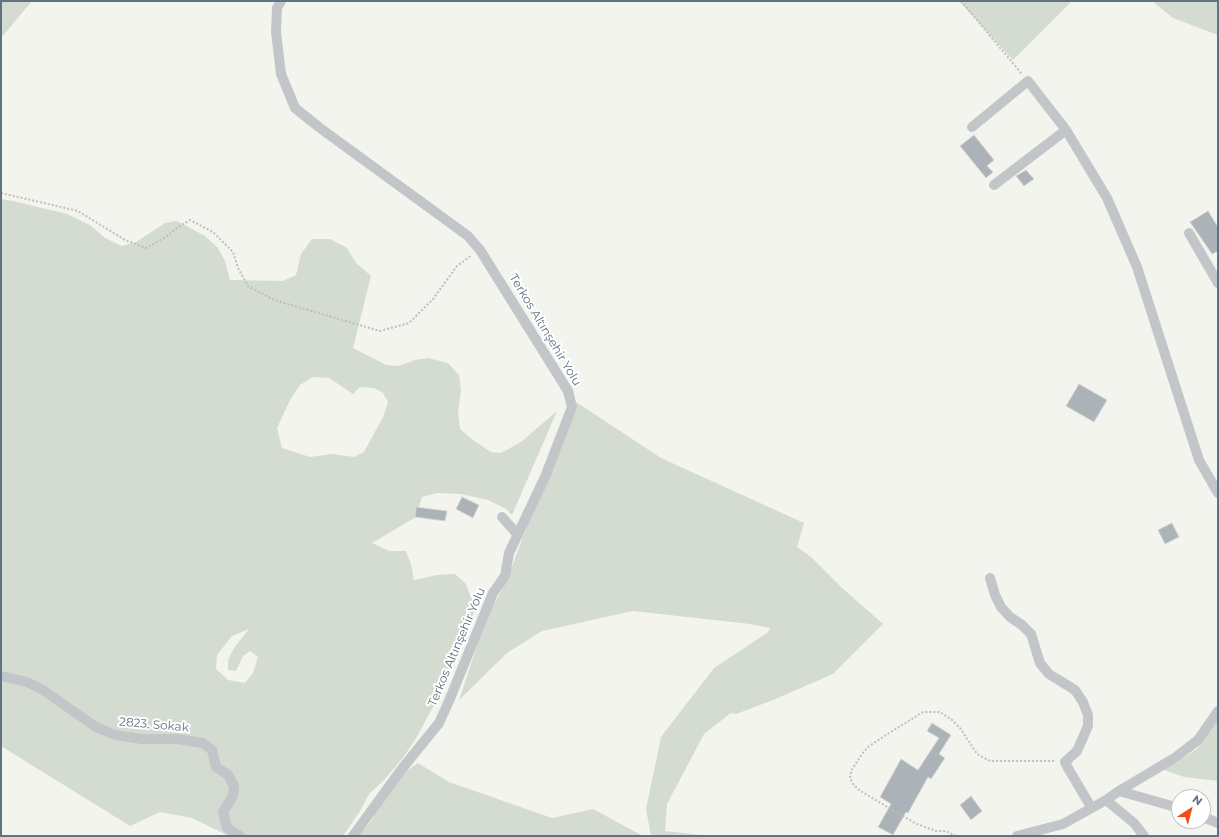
<!DOCTYPE html>
<meta charset="utf-8">
<style>
body{margin:0}
#map{position:relative;width:1219px;height:837px;overflow:hidden;background:#f4f4ef;font-family:Montserrat,sans-serif}
canvas{display:block}
.frame{position:absolute;inset:0;border:2px solid #617282;pointer-events:none}
.north{position:absolute;left:1171px;top:789px;width:40px;height:40px;box-sizing:border-box;background:#fff;border:1px solid #c0c7cd;border-radius:50%;rotate:36deg;font-size:11px;font-weight:700;line-height:16px;text-align:center;color:#617282}
.north::after{content:'';display:block;margin:auto;width:14px;height:18px;background:#ee4e15;clip-path:polygon(50% 0,100% 100%,50% 72%,0 100%)}
</style>
<div id="map">
<canvas width="1219" height="837"></canvas>
<div class="frame"></div>
<div class="north">N</div>
</div>
<script>
const ctx = document.querySelector('canvas').getContext('2d');
ctx.lineJoin = 'round';
function paint(path, color) { ctx.fillStyle = color; ctx.fill(path, 'evenodd'); }
const shape = rows => new Path2D(rows.map(r => 'M' + r).join(''));
function stroke(path, color, width, dash) { ctx.strokeStyle = color; ctx.lineWidth = width; ctx.lineCap = dash ? 'butt' : 'round'; ctx.setLineDash(dash || []); ctx.stroke(path); }
function write(font, color, halo, rows, align = 'center') {
  ctx.font = font + ' Montserrat,sans-serif'; ctx.lineWidth = 4; ctx.setLineDash([]); ctx.textBaseline = 'middle'; ctx.strokeStyle = halo; ctx.fillStyle = color; for (const [text, x, y, turn = 0] of rows) {
    ctx.save(); ctx.translate(x, y); ctx.rotate((+turn || 0) * Math.PI / 180); ctx.textAlign = isNaN(turn) ? turn : align; if (halo) ctx.strokeText(text, 0, 0); ctx.fillText(text, 0, 0); ctx.restore();
  }
}
const green = shape([
 [1,1,32,1,1,38],
 [959,1,1072,1,1013,60],
 [1152,1,1218,1,1218,35,1173,18],
 [1,199,13,201,67,214,90,225,105,238,122,246,136,242,165,223,177,221,205,236,218,248,225,261,230,280,283,281,296,275,301,254,312,239,330,239,347,248,356,263,371,276,353,348,386,365,399,366,415,360,428,358,448,363,459,375,461,391,458,413,460,429,473,440,491,452,501,453,521,442,557,411,512,515,506,509,488,500,461,494,437,493,422,497,416,517,372,543,389,551,406,551,411,564,414,580,437,575,455,574,466,584,472,600,478,602,446,683,415,740,402,759,384,780,369,794,360,811,343,836,229,836,192,818,160,812,130,826,1,746],
 [313,377,329,378,353,394,360,387,374,388,383,393,388,402,383,417,364,452,354,457,333,454,310,457,282,448,277,428,290,400,300,385],
 [249,629,234,648,228,660,228,670,236,671,243,656,250,651,258,657,253,673,245,683,228,680,216,669,217,655,232,636],
 [567,396,661,458,804,523,797,547,811,557,841,587,883,624,833,674,773,700,736,714,731,713,704,734,667,804,665,831,710,836,651,836,646,809,661,737,714,668,767,633,770,628,750,624,633,611,542,631,507,653,459,700,486,619,507,580,558,443,567,411],
 [1218,718,1218,781,1184,777,1161,769,1178,762,1198,748],
 [418,763,449,782,552,818,593,809,643,836,358,836,372,820,386,791,401,775]
]);
const building = shape([
 [974,135,994,160,987,166,993,172,986,178,960,146,974,135],
 [1026,170,1034,179,1024,186,1016,176,1026,170],
 [1208,211,1218,227,1218,251,1212,254,1190,222,1208,211],
 [1079,384,1107,400,1094,422,1066,406,1079,384],
 [462,497,479,505,473,518,456,509,462,497],
 [416,507,447,511,445,521,415,517,416,507],
 [1172,523,1179,537,1165,544,1158,530,1172,523],
 [932,723,951,735,939,754,945,758,931,779,928,777,908,813,906,812,893,835,878,827,891,804,880,797,901,759,918,770,939,738,927,731,932,723],
 [971,796,982,811,971,820,960,805,971,796]
]);
const path = shape([
 [961,1,1022,74],
 [1,193,78,211,125,240,146,248,166,237,177,228,190,220,213,232,233,252,238,268,248,286,274,300,380,331,409,323,433,299,457,266,472,255],
 [956,836,946,831,936,831,917,824,899,814,859,790,853,784,850,778,851,771,862,754,868,747,889,733,923,712,940,712,952,720,960,728,977,754,990,761,1056,761]
]);
const minor = shape([
 [281,1,277,8,276,32,281,74,295,108,320,128,468,236,480,250,568,391,572,407,545,477,509,553,505,576,493,593,449,701,439,723,401,770,353,836],
 [972,127,1028,81,1066,130],
 [994,185,1066,130,1107,198,1137,267,1199,460,1218,493],
 [1189,233,1218,283],
 [502,517,518,535],
 [990,578,995,595,1001,607,1010,617,1022,625,1031,634,1040,663,1049,674,1075,690,1083,702,1088,715,1088,726,1077,751,1065,762,1068,768,1091,807],
 [1,676,27,682,43,690,96,727,115,735,142,739,177,739,203,743,212,750,216,767,228,775,234,786,233,796,223,812,227,828,240,836],
 [1119,791,1179,808],
 [1106,800,1134,823,1144,836],
 [1203,817,1218,823],
 [1017,836,1063,824,1106,800,1119,791,1176,757,1198,740,1218,711]
]);
const streetNames = [
 ["Terkos Altınşehir Yolu",545,330,59],
 ["Terkos Altınşehir Yolu",457,647,-67],
 ["2823. Sokak",154,725,5]
];
paint(green, '#d4dbd0');
paint(building, '#abb2b8');
stroke(building, '#d5d5d2', 1);
stroke(path, '#bcbec0', 2, [2, 2]);
stroke(minor, '#c3c6c9', 10);
write('12px', '#617282', '#fff', streetNames);
</script>
